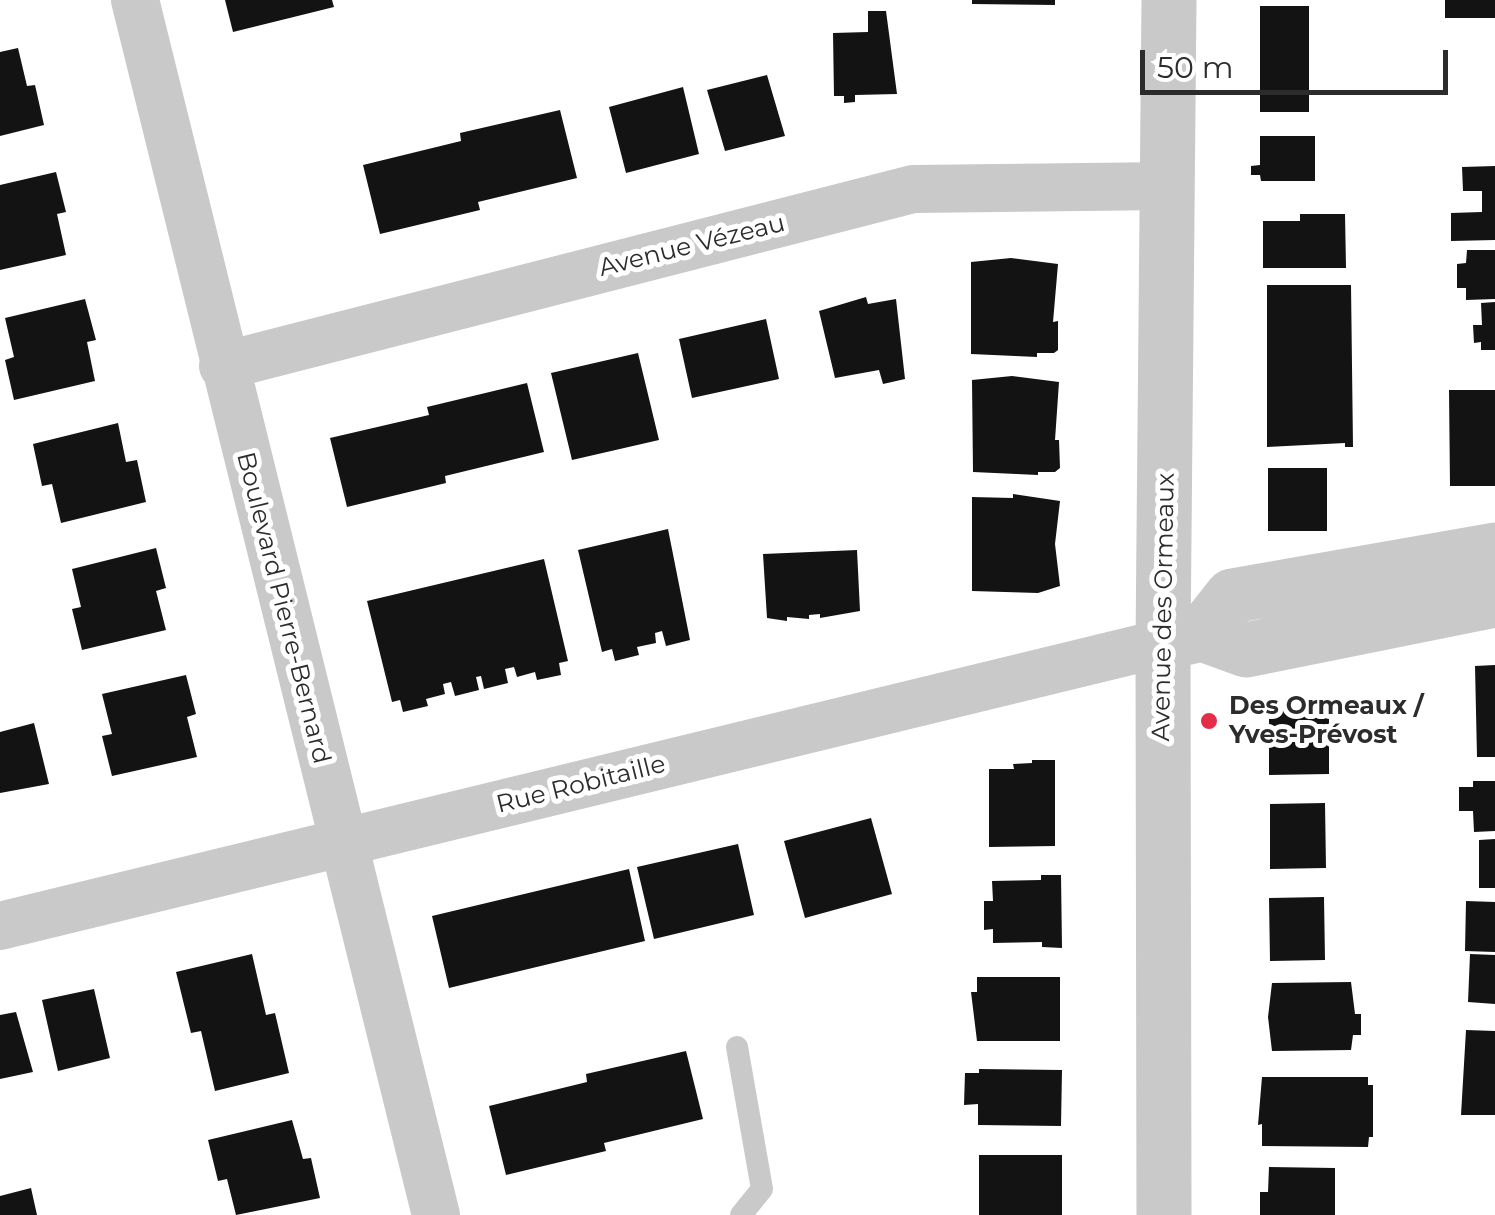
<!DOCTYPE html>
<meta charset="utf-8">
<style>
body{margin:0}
#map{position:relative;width:1495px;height:1215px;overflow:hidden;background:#fff;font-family:Montserrat,sans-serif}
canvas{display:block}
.scale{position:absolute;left:1140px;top:50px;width:308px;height:45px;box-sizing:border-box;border:5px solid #2c2c2c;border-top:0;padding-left:12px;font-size:30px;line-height:35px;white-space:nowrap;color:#2c2c2c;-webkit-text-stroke:8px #fff;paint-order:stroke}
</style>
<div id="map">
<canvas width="1495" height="1215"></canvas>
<div class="scale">50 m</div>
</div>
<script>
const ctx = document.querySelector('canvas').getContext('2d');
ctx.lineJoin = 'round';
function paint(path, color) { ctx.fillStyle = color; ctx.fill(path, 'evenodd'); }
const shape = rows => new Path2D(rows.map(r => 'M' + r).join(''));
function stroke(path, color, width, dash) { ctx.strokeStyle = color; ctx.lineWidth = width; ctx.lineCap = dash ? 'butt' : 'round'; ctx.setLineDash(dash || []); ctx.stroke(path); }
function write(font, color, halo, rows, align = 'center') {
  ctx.font = font + ' Montserrat,sans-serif'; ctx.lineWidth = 10; ctx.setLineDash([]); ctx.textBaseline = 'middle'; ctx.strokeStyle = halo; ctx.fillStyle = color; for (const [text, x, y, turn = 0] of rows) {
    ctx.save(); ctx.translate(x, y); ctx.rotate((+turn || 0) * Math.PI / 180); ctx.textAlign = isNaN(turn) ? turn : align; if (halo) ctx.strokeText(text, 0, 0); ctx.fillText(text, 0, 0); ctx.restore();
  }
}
const building = shape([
 [225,0,332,0,334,7,233,32],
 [972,0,1055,0,1055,5,972,4],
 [1445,0,1495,0,1495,18,1445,18],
 [1260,6,1309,6,1309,112,1260,112],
 [868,11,886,11,897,94,855,95,855,102,844,103,844,96,834,96,833,33,868,32],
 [18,48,27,86,35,85,44,125,0,136,0,52],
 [767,75,785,136,725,151,707,90],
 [683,87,699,154,626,173,609,107],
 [560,110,577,178,478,202,480,210,380,234,363,165,461,141,460,133],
 [1260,136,1315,136,1315,181,1261,181,1260,175,1251,175,1251,166,1260,165],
 [1495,166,1495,240,1451,241,1451,213,1482,212,1482,191,1463,191,1462,167],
 [56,172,66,212,57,214,66,255,0,270,0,185],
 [1300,214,1345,214,1346,268,1263,268,1263,221,1300,221],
 [1467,250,1495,250,1495,299,1466,300,1466,288,1457,288,1457,264,1466,263],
 [1011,258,1058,264,1053,322,1058,321,1058,350,1054,353,1037,353,1037,357,971,354,971,262],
 [1267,285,1351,285,1353,447,1345,447,1345,443,1267,447],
 [866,297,868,304,896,299,905,379,883,384,879,370,835,378,819,311],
 [85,299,96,340,87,342,95,381,14,400,5,360,14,357,5,318],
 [1495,302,1495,350,1481,350,1481,342,1474,343,1473,325,1482,325,1481,303],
 [766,319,779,379,692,398,679,339],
 [638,353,659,440,572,460,551,373],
 [1012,376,1059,382,1055,440,1059,440,1060,468,1055,472,1038,472,1038,475,973,472,972,380],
 [527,383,544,452,445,476,446,483,347,507,330,438,429,415,427,407],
 [1449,390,1495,390,1495,486,1450,486],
 [118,423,126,462,137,460,146,502,61,523,52,484,42,486,33,444],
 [1268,468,1327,468,1327,531,1268,531],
 [1013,494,1060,501,1055,544,1060,586,1038,593,972,591,972,497,1013,498],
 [668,529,690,640,666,646,662,631,655,633,656,643,637,647,639,655,615,661,612,649,602,652,578,550],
 [156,548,166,588,156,591,166,630,82,650,72,609,81,607,72,569],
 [857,550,860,611,820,618,820,614,809,615,809,619,787,617,787,621,767,618,763,554],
 [544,559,568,661,559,663,561,675,537,680,535,672,517,677,514,667,505,669,508,683,484,689,481,676,476,677,479,690,455,696,451,682,443,684,445,694,426,699,428,706,403,712,400,700,392,702,367,601],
 [1495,665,1495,757,1477,757,1475,666],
 [186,675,196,714,187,717,197,757,112,776,102,736,112,734,102,694],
 [1305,708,1329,709,1329,774,1269,775,1269,710],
 [34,723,49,784,0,793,0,732],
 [1032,760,1055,760,1055,846,989,847,989,769,1014,769,1013,764,1032,763],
 [1473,781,1495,781,1495,831,1474,832,1473,811,1459,811,1459,787,1473,787],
 [1325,803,1326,868,1270,869,1270,804],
 [871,818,892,894,805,918,784,841],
 [1495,839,1495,888,1479,888,1479,840],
 [738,844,754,915,654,939,637,867],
 [629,869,645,941,449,988,432,916],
 [1041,875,1061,875,1062,948,1042,947,1042,942,993,943,993,929,984,930,984,901,993,901,992,881,1041,880],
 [1324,897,1325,960,1270,961,1269,898],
 [1466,901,1495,902,1495,952,1465,951],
 [252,954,266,1015,275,1013,289,1073,215,1091,201,1031,191,1033,176,972],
 [1470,954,1495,955,1495,1004,1468,1002],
 [977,977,1060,977,1060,1041,977,1041,971,992,977,992],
 [1351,982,1355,1014,1361,1014,1361,1035,1353,1035,1351,1050,1272,1051,1268,1017,1272,983],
 [94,989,110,1058,58,1071,42,1000],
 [16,1012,33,1072,0,1079,0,1015],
 [1466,1030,1495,1031,1495,1115,1461,1115],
 [686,1051,703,1119,604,1143,606,1151,506,1175,489,1106,587,1082,586,1074],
 [979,1069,1062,1070,1061,1126,978,1125,978,1104,964,1105,965,1073,979,1073],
 [1262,1077,1368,1077,1368,1085,1373,1085,1373,1137,1369,1137,1368,1147,1262,1146,1262,1124,1258,1125],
 [292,1120,303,1159,311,1158,320,1198,236,1215,227,1179,218,1181,208,1140],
 [979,1155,1062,1155,1062,1215,979,1215],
 [1269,1167,1335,1168,1335,1215,1260,1215,1260,1192,1268,1192],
 [31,1188,37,1215,0,1215,0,1196]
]);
const service = shape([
 [737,1047,762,1189,741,1215]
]);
const minor = shape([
 [135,0,436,1215],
 [223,366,913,189,1170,186],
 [0,926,1163,643]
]);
const tertiary = shape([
 [1202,634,1232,596,1495,550],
 [1163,643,1202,634,1246,650,1495,600],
 [1164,1215,1163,643,1169,0]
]);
const markers = [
 [1209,721,10,"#e42e49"]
];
const streetNames = [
 ["Avenue Vézeau",692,246,-14],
 ["Avenue des Ormeaux",1164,607,-89],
 ["Boulevard Pierre-Bernard",283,608,76],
 ["Rue Robitaille",581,785,-14]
];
const poiNames = [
 ["Des Ormeaux /",1229,707],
 ["Yves-Prévost",1229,736]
];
paint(building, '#131313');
stroke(service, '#c9c9c9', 22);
stroke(minor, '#c9c9c9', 48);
stroke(tertiary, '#c9c9c9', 55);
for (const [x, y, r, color] of markers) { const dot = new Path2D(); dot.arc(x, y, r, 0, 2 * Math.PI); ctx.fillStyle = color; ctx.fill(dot); stroke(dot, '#fff', 4); }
write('25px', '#2c2c2c', '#fff', streetNames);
write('bold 25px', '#2c2c2c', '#fff', poiNames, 'left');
</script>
